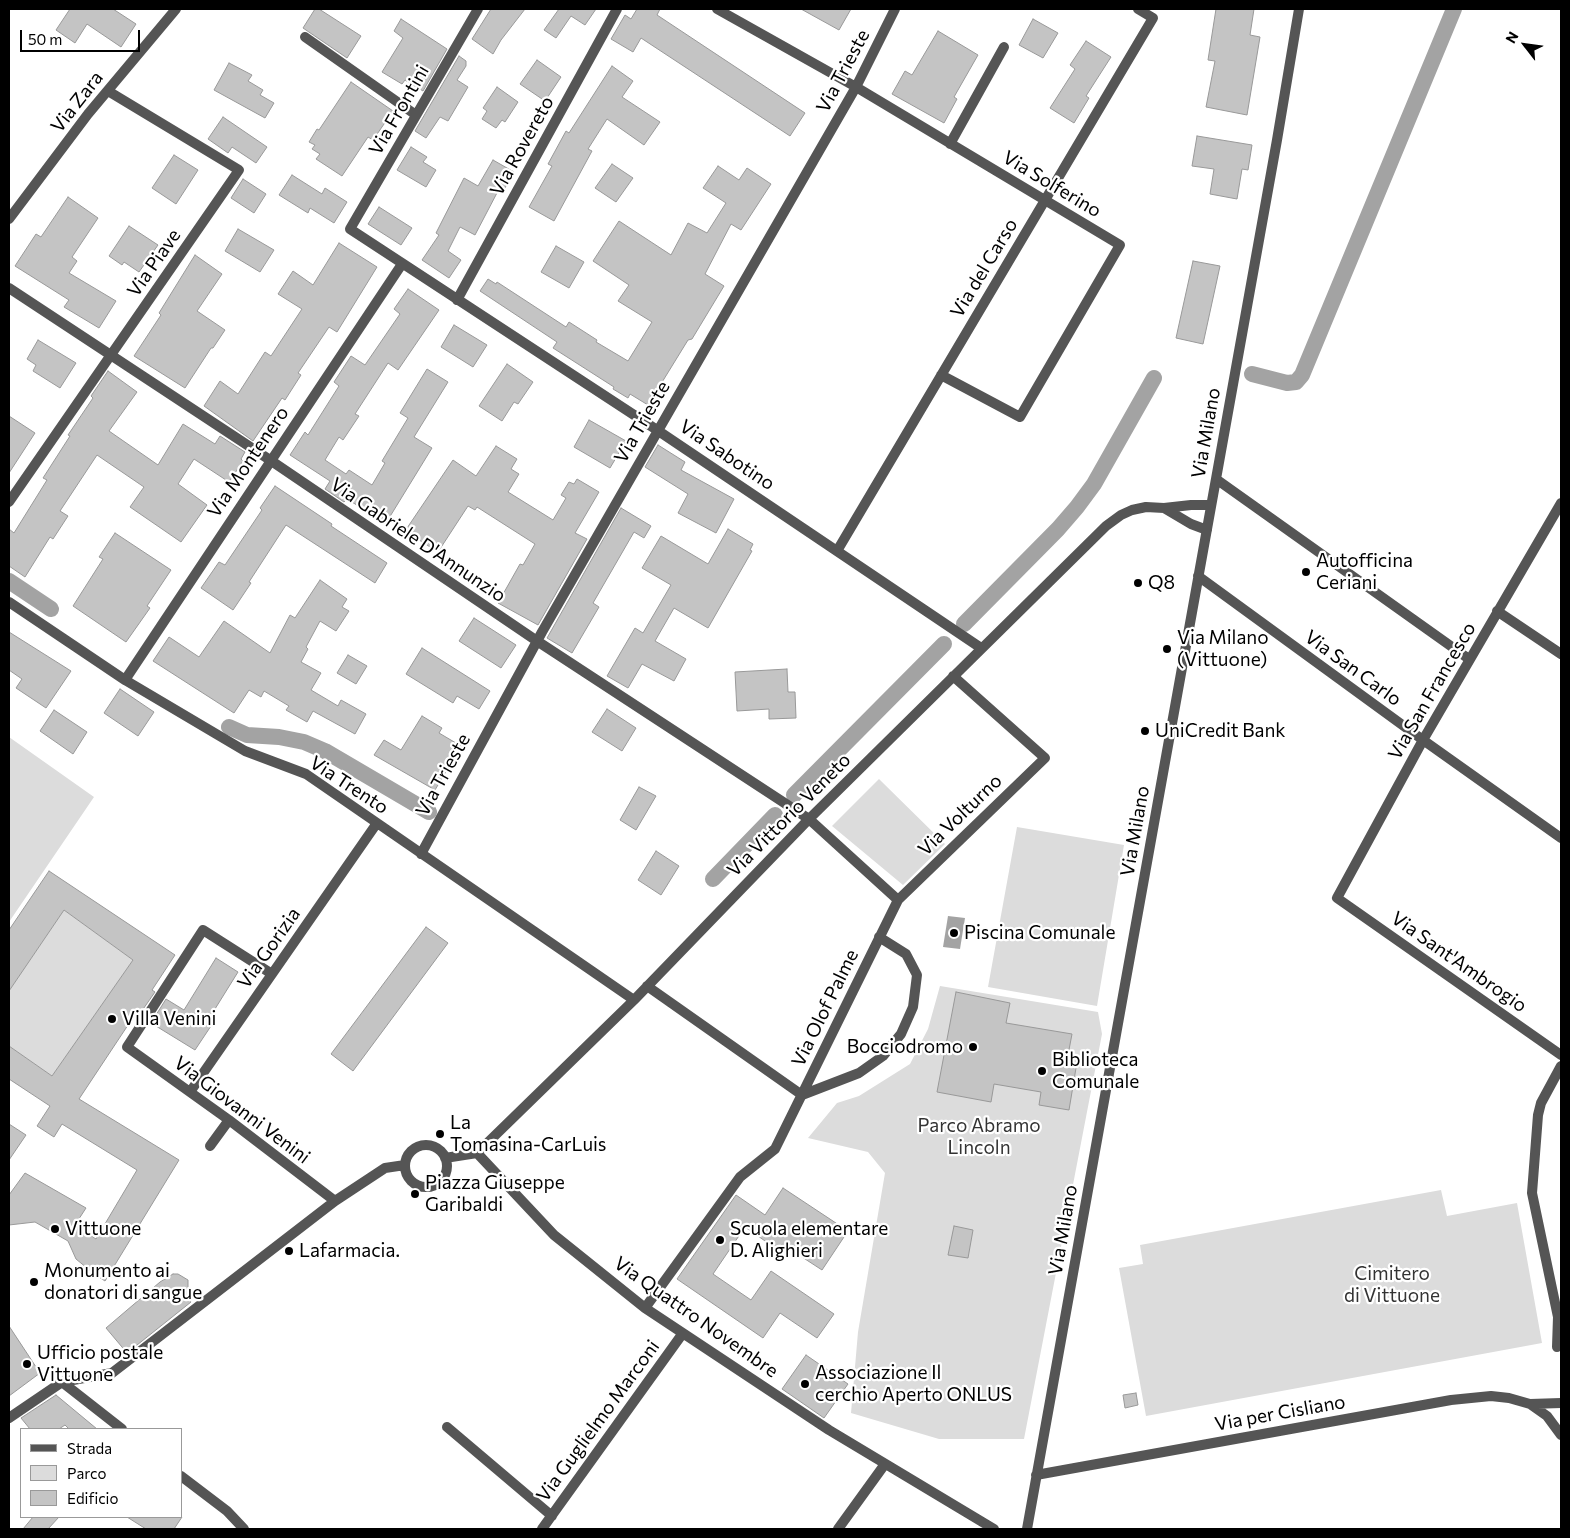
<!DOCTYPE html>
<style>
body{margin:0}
#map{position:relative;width:1570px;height:1538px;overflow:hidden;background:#fff;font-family:Commissioner,sans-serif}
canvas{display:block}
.frame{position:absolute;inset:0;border:10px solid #000;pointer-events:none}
.legend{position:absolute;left:20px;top:1428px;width:162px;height:90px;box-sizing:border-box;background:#fff;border:1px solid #999;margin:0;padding:6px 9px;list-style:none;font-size:15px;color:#000}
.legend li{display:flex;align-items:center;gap:10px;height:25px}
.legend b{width:25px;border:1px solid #999}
.north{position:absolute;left:1500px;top:20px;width:50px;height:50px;-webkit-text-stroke:4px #fff;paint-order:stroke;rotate:300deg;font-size:14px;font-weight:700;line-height:20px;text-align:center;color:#000}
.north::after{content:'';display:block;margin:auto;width:18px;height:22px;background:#000;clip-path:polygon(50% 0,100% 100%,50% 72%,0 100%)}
.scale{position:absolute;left:20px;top:30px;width:120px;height:22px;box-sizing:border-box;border:2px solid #000;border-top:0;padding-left:6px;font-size:15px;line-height:18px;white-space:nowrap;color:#000;-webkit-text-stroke:4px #fff;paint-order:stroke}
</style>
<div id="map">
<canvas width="1570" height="1538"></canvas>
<div class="frame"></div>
<ul class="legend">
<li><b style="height:6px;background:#555"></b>Strada</li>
<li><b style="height:14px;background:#dcdcdc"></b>Parco</li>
<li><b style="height:14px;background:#c4c4c4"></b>Edificio</li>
</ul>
<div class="north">N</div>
<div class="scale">50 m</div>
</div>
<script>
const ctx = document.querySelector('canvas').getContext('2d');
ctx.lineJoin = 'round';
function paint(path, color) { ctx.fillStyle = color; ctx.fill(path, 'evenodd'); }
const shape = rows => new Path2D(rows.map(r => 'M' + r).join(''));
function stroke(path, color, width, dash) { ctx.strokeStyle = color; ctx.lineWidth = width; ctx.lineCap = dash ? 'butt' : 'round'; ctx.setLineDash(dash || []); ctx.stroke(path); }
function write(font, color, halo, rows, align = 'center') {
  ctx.font = font + ' Commissioner,sans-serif'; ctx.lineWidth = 4.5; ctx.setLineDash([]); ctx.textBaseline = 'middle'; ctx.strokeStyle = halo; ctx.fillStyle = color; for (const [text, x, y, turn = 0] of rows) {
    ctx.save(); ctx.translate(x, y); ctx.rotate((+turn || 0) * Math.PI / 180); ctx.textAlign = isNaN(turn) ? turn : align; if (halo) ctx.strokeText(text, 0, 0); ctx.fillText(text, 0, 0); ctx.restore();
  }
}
const green = shape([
 [9,737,94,797,9,922],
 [879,779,945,844,903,885,832,826],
 [1017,827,1124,845,1097,1006,988,987],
 [64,910,133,960,52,1076,9,1046,9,991],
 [940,986,1098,1012,1102,1034,1024,1439,939,1439,851,1413,858,1332,885,1173,868,1152,808,1138,837,1103,859,1096,910,1064,928,1029],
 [1441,1190,1447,1216,1517,1203,1542,1343,1146,1416,1119,1268,1143,1264,1140,1245]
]);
const water = shape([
 [948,916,965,918,960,949,943,947]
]);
const canal = shape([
 [1252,374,1287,383,1296,382,1302,375,1454,9],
 [9,581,51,609],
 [964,624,1058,529,1077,507,1094,484,1154,378],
 [229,727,247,735,279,737,304,742,325,751,429,812],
 [794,795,944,644],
 [713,879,775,815]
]);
const building = shape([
 [70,9,113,9,136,24,121,47,87,24,75,43,56,30,70,9],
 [315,9,319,9,361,36,347,58,303,28,315,9],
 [491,9,525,9,501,40,493,54,472,39,491,9],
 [559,9,596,9,585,25,571,16,556,38,544,30,559,9],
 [637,9,660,9,657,15,805,113,790,136,641,38,633,52,611,39,625,15,631,19,637,9],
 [801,9,851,9,839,30,801,9],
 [1216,9,1254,9,1250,35,1260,37,1247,115,1206,107,1215,61,1208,60,1216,9],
 [401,19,447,49,423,91,405,80,402,84,382,72,403,38,394,31,401,19],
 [1033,19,1058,33,1043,58,1019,45,1033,19],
 [938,31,978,55,954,97,957,99,944,123,892,94,905,71,912,75,938,31],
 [1086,41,1111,57,1086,96,1089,98,1074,123,1050,108,1075,69,1070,65,1086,41],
 [459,56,466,61,466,66,457,80,468,87,448,121,440,117,426,138,415,131,459,56],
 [537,60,561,77,545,101,520,84,537,60],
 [229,63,252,75,248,81,263,90,260,95,274,103,265,118,214,90,229,63],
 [612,66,633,81,622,97,660,122,644,145,607,119,588,149,592,151,554,221,529,207,552,166,548,164,566,131,569,133,612,66],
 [351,82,393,111,373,140,368,137,342,176,316,159,320,154,312,149,315,145,309,142,317,129,319,130,351,82],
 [497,87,518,102,505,122,502,120,496,128,482,119,487,111,483,108,497,87],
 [223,117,267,147,256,163,232,147,228,153,208,139,223,117],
 [1197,136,1252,145,1248,170,1242,169,1237,199,1210,194,1214,169,1192,166,1197,136],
 [411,147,427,157,423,162,436,170,426,187,397,170,411,147],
 [174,155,198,170,176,204,152,188,174,155],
 [493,160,514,172,502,193,498,191,475,235,460,227,448,251,461,260,449,278,422,260,439,235,436,233,464,178,478,186,493,160],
 [612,164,633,178,616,202,595,188,612,164],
 [718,166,739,180,747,168,771,184,741,230,731,224,705,274,724,286,692,339,688,340,648,405,630,394,628,398,613,389,614,387,553,348,557,342,480,291,488,279,496,284,497,282,566,327,569,322,597,340,596,342,628,361,652,322,618,301,629,285,593,261,619,221,671,255,688,223,707,233,726,203,703,188,718,166],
 [292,175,322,194,325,188,347,202,334,223,310,208,308,213,279,195,292,175],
 [243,179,266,194,254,213,231,198,243,179],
 [68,197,98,218,72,257,77,261,69,273,116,301,99,328,64,307,69,300,15,266,36,234,41,237,68,197],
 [379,207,412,228,401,245,368,224,379,207],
 [129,226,158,245,139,272,124,262,122,265,109,256,129,226],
 [238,229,274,250,260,272,225,251,238,229],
 [339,243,377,267,337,332,329,327,298,373,301,375,285,400,282,398,253,441,204,406,220,381,238,394,265,352,271,356,302,309,278,294,293,271,313,285,339,243],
 [556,246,584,262,569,288,541,272,556,246],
 [195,255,222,274,197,311,225,330,213,348,211,348,185,388,134,356,161,315,159,313,195,255],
 [1193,261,1220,266,1203,344,1176,338,1193,261],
 [408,289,439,310,398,370,388,363,355,414,359,416,343,440,339,437,325,460,346,474,349,470,372,485,385,463,382,461,408,418,400,413,427,369,448,382,414,437,432,448,386,523,347,499,344,502,325,489,330,481,290,455,305,432,308,435,339,386,334,382,351,356,365,365,400,314,394,309,408,289],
 [454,325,487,345,473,367,441,347,454,325],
 [38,340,76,363,60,388,33,371,36,365,27,359,38,340],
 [507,364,533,382,518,404,514,402,502,421,479,406,507,364],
 [108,371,137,392,109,431,158,465,183,424,215,444,220,436,245,452,241,459,243,461,229,482,194,459,178,484,207,505,181,542,130,507,144,487,97,455,60,511,68,516,53,539,50,537,25,577,9,566,9,529,14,533,47,480,43,478,70,436,68,435,93,398,91,396,108,371],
 [9,416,35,433,9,473,9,416],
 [589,420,626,441,610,468,574,447,589,420],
 [658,445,685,462,681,470,734,499,716,533,678,513,688,494,645,467,658,445],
 [496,446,517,459,511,469,519,474,508,492,553,520,566,498,561,495,569,482,574,484,577,479,599,492,575,533,587,539,538,625,498,603,520,564,523,565,535,544,477,507,475,510,468,506,438,552,405,531,453,460,476,476,496,446],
 [275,486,332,524,331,526,387,563,375,583,286,525,249,582,251,583,233,610,201,588,219,562,225,565,262,510,260,508,275,486],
 [621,508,651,526,644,538,634,532,593,603,599,607,572,653,547,638,621,508],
 [728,529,753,544,750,550,752,551,708,628,674,608,655,641,686,659,674,681,642,664,628,688,607,676,635,628,643,633,671,585,642,568,661,536,708,564,728,529],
 [115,533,171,570,147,606,150,608,126,642,73,606,103,559,99,557,115,533],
 [320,580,347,599,342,607,349,611,336,631,320,621,306,647,308,649,301,662,321,673,311,690,338,706,341,700,366,714,355,734,313,711,307,722,286,710,289,706,264,691,261,697,249,690,234,713,153,661,169,637,199,657,224,621,270,653,290,615,295,618,320,580],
 [474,618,516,645,501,668,459,641,474,618],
 [9,632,71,671,46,708,16,688,22,679,9,670,9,632],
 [422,648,490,691,479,709,457,696,453,703,406,674,422,648],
 [348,655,367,666,356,684,337,673,348,655],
 [787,669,788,692,795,692,796,718,769,719,769,709,737,711,735,672,787,669],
 [120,689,154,712,138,736,104,713,120,689],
 [607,709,636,728,622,751,592,732,607,709],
 [54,710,87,732,73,754,40,731,54,710],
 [422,716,442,728,439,733,461,746,435,790,374,755,384,740,401,750,422,716],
 [639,787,656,796,636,830,620,820,639,787],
 [656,851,679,866,661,895,638,880,656,851],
 [49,871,175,955,152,990,155,992,139,1015,136,1013,79,1099,179,1160,105,1281,93,1273,76,1259,68,1241,35,1222,9,1225,9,1195,25,1173,86,1208,75,1225,96,1239,137,1170,62,1124,54,1137,37,1126,50,1106,9,1079,9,1046,52,1076,133,960,64,910,9,991,9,930,49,871],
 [426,927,448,943,353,1071,331,1054,426,927],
 [216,958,238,972,210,1017,215,1020,195,1050,151,1023,166,999,184,1010,216,958],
 [956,992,1010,1003,1006,1023,1072,1034,1068,1055,1078,1056,1069,1110,1039,1105,1041,1092,994,1084,991,1102,937,1092,956,992],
 [9,1124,26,1135,9,1160,9,1124],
 [783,1188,848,1231,822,1270,782,1244,778,1250,745,1227,713,1274,751,1300,771,1271,834,1314,817,1338,780,1313,763,1338,677,1279,736,1195,765,1215,783,1188],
 [954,1226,973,1230,968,1258,948,1255,954,1226],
 [173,1274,178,1274,188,1280,188,1287,186,1296,191,1302,127,1353,106,1328,160,1282,173,1274],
 [9,1326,40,1373,9,1396,9,1326],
 [806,1355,848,1384,824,1418,782,1389,806,1355],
 [1136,1393,1138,1405,1125,1408,1123,1395,1136,1393],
 [56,1395,97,1429,69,1429,65,1425,59,1429,30,1429,21,1418,56,1395],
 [33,1517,59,1517,48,1529,23,1529,33,1517],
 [127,1517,182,1517,174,1529,146,1529,127,1517]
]);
const street = shape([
 [478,9,350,229,657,430,981,648],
 [717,9,856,87,1120,245,1020,417,941,375],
 [305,37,416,115],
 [950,144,1004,47],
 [9,219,88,114,176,9],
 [9,288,270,460,537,641,809,819,898,900],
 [457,300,617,9],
 [1216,479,1469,659],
 [9,502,239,170,108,91],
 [1561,503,1423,740,1337,898,1561,1055],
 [1207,530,1191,524,1164,508,1191,505,1211,505],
 [837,551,1153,18,1138,9],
 [1198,576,1423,740,1561,838],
 [9,602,125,680,245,751,306,774,634,1000],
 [1497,611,1561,654],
 [125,680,402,264],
 [421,854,542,632,856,87,895,9],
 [272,974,203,930,127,1047,229,1120,335,1201],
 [647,986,802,1095],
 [190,1092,377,823],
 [802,1095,859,1073,883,1056,901,1034,913,1007,917,975,906,954,879,937],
 '405 1166a21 21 0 1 1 42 0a21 21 0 1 1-42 0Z',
 [210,1146,229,1120],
 [477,1153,554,1235,645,1308,829,1430,994,1529],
 [445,1158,477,1153,634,1000,809,819,1106,526,1121,515,1132,510,1146,507,1164,508],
 [645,1308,740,1177,775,1149,898,900,1045,758,953,676],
 [1557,1347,1558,1317,1532,1193,1538,1115,1541,1103,1561,1066],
 [62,1382,122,1429],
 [1530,1404,1547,1416,1561,1435],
 [9,1418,62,1382,112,1373,335,1201,385,1168,405,1165],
 [447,1427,552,1516],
 [1036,1475,1451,1400,1491,1396,1509,1398,1530,1404,1561,1403],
 [181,1476,227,1511,244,1529],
 [542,1529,683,1333],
 [838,1529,885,1464],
 [1027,1529,1277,140,1299,9]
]);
const markers = [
 [1306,572,5,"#000"],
 [1138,583,5,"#000"],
 [1167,649,5,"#000"],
 [1145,731,5,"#000"],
 [954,933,5,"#000"],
 [112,1019,5,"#000"],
 [973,1047,5,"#000"],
 [1042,1071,5,"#000"],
 [440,1134,5,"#000"],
 [415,1194,5,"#000"],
 [55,1229,5,"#000"],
 [720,1240,5,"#000"],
 [289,1251,5,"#000"],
 [34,1282,5,"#000"],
 [27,1364,5,"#000"],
 [805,1384,5,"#000"]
];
const streetNames = [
 ["Via Trieste",843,71,-62],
 ["Via Zara",77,102,-52],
 ["Via Frontini",399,110,-60],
 ["Via Rovereto",522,146,-61],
 ["Via Solferino",1052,184,31],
 ["Via Piave",154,263,-55],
 ["Via del Carso",984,268,-59],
 ["Via Trieste",642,422,-60],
 ["Via Milano",1206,433,-80],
 ["Via Sabotino",727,455,34],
 ["Via Montenero",248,462,-56],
 ["Via Gabriele D'Annunzio",418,540,34],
 ["Via San Carlo",1353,668,36],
 ["Via San Francesco",1432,691,-60],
 ["Via Trieste",443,775,-61],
 ["Via Trento",349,785,33],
 ["Via Vittorio Veneto",789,815,-45],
 ["Via Volturno",960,815,-44],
 ["Via Milano",1135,831,-80],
 ["Via Gorizia",269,948,-55],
 ["Via Sant'Ambrogio",1459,962,35],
 ["Via Olof Palme",825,1008,-64],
 ["Via Giovanni Venini",242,1110,37],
 ["Via Milano",1063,1230,-80],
 ["Via Quattro Novembre",696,1317,35],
 ["Via per Cisliano",1280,1413,-10],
 ["Via Guglielmo Marconi",598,1421,-54]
];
const poiNames = [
 ["Autofficina",1316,561],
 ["Ceriani",1316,583],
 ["Q8",1148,583],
 ["Via Milano",1177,638],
 ["(Vittuone)",1177,660],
 ["UniCredit Bank",1155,731],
 ["Piscina Comunale",964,933],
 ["Villa Venini",122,1019],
 ["Bocciodromo",963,1047,"right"],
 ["Biblioteca",1052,1060],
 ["Comunale",1052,1082],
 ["La",450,1123],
 ["Tomasina-CarLuis",450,1145],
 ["Piazza Giuseppe",425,1183],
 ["Garibaldi",425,1205],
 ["Vittuone",65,1229],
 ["Scuola elementare",730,1229],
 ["D. Alighieri",730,1251],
 ["Lafarmacia.",299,1251],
 ["Monumento ai",44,1271],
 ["donatori di sangue",44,1293],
 ["Ufficio postale",37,1353],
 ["Vittuone",37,1375],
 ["Associazione Il",815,1373],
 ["cerchio Aperto ONLUS",815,1395]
];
const parkNames = [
 ["Parco Abramo",979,1126],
 ["Lincoln",979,1148],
 ["Cimitero",1392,1274],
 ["di Vittuone",1392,1296]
];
paint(green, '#dcdcdc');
paint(water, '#a3a3a3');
stroke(canal, '#a3a3a3', 16);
paint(building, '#c4c4c4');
stroke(building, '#999', 1);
stroke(street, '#555', 10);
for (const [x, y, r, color] of markers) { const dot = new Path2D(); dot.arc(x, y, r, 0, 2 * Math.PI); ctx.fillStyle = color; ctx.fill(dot); stroke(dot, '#fff', 2); }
write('19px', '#000', '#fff', streetNames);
write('19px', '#000', '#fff', poiNames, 'left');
write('19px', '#333', '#fff', parkNames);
</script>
